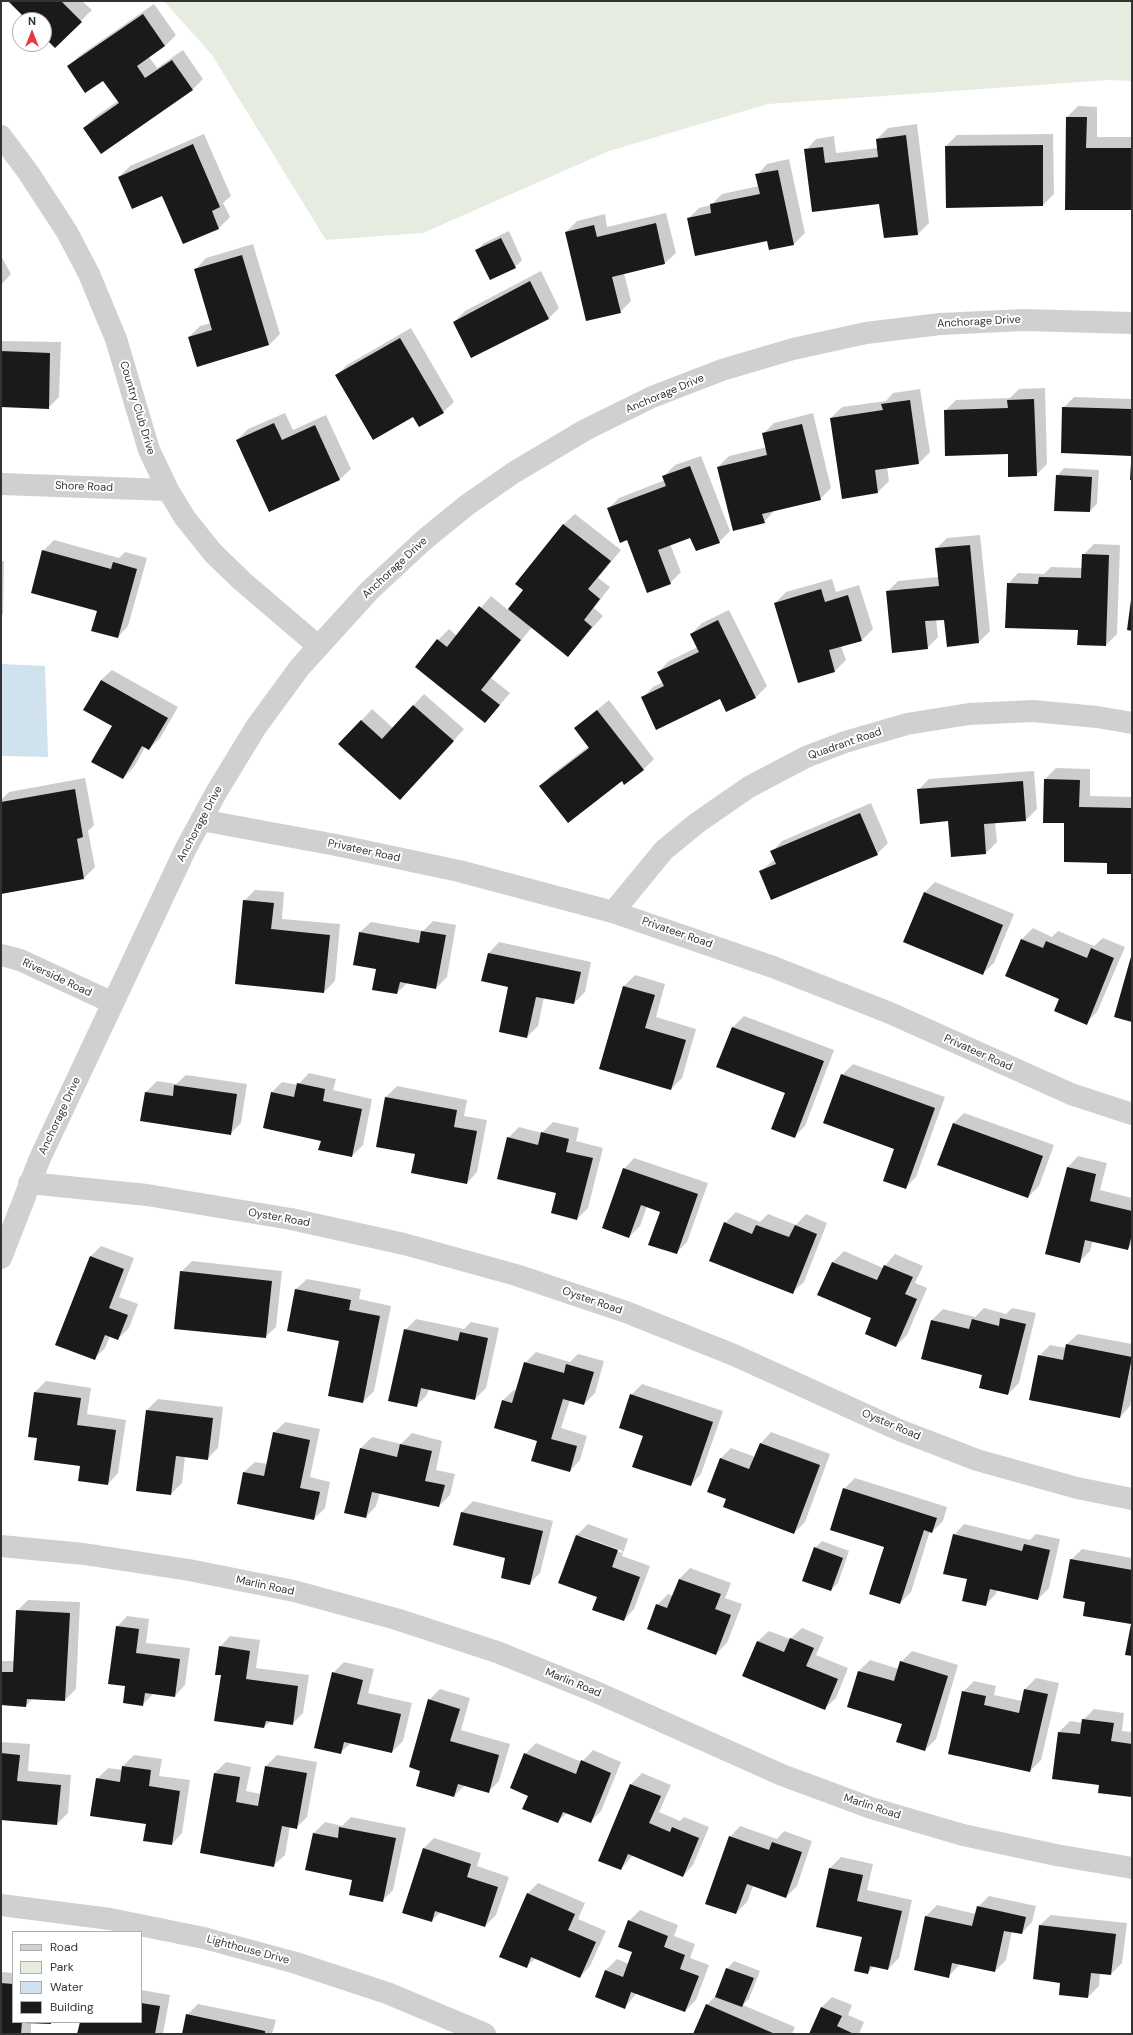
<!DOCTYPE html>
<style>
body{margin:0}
#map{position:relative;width:1133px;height:2035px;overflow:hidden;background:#fff;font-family:"DM Sans",sans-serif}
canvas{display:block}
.frame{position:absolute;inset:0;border:2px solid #333;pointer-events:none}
.legend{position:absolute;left:12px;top:1931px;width:130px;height:92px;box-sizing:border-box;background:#fff;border:1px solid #adadad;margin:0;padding:5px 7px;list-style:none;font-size:12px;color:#333}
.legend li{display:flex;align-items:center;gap:8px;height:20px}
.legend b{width:20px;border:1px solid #adadad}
.north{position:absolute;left:12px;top:12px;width:40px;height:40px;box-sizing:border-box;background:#fff;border:1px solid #adadad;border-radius:50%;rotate:0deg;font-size:11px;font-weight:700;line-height:16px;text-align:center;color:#333}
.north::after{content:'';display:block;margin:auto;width:14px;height:18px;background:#e63946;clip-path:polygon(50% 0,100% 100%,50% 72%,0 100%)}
</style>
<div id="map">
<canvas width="1133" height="2035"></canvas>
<div class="frame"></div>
<ul class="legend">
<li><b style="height:5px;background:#d0d0d0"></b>Road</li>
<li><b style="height:11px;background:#e6ecdf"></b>Park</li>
<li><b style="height:11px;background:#cfe2ee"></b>Water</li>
<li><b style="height:11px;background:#1a1a1a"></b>Building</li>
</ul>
<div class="north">N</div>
</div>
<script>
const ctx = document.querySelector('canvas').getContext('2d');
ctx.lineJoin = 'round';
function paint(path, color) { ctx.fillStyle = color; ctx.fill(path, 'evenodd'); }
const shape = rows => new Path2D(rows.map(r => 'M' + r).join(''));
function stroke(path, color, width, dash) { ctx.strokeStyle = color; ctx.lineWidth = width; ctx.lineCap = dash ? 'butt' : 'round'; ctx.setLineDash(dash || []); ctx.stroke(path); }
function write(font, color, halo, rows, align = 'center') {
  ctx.font = font + ' "DM Sans",sans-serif'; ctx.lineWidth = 4; ctx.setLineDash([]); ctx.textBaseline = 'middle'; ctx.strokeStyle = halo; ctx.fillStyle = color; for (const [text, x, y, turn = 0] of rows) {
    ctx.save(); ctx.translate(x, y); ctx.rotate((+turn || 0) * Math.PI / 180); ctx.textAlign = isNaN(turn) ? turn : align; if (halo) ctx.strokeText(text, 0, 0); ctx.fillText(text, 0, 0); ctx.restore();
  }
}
const green = shape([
 [164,1,1132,1,1132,81,1109,80,768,104,609,151,423,233,326,240,212,55]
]);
const water = shape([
 [1,664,45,666,48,757,1,756]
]);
const shadow = shape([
 [10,1,82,1,92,10,55,46,44,35,44,20,29,20],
 [154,4,176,35,165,46,149,57,157,68,183,50,203,79,192,90,84,128,95,117,118,101,104,80,68,67,79,56],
 [1078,106,1097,107,1097,137,1132,137,1132,209,1066,209,1067,117],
 [917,124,929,223,918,234,880,203,806,150,816,139,834,136,836,153,878,148,877,139,888,128],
 [204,134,231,196,223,203,230,217,219,228,183,243,162,195,119,177,130,166],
 [1053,134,1054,194,1043,205,946,146,957,135],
 [789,159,805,233,794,244,767,240,688,219,699,208,711,205,722,194,759,186,757,175,767,164],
 [666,213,676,253,665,263,624,273,631,301,620,312,566,232,577,221,605,214,607,227],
 [509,231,522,260,515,267,477,250,484,243],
 [253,244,280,334,269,345,197,366,189,337,200,326,211,323,196,269,206,258],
 [1,256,11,274,1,285],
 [541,271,559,308,548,319,454,322,465,311],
 [411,328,454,402,443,412,413,416,337,375,347,365],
 [1,341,61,342,59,397,48,408,1,406],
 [1045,388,1047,464,1036,475,1009,453,945,411,956,400,1010,398,1019,389],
 [920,389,930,452,919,463,887,467,889,481,878,492,831,418,842,407,886,401,893,393],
 [1074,397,1132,399,1132,479,1132,455,1063,408],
 [285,413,293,430,326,415,351,469,340,479,237,440,248,429],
 [813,413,831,488,820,499,775,510,764,522,718,467,729,456,767,447,763,434,774,423],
 [701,456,730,531,719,542,691,537,670,544,681,572,670,583,627,539,608,509,619,498,665,480,664,476,675,465],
 [1064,468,1099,470,1097,504,1090,511,1057,476],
 [575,514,621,550,598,578,610,587,594,608,603,616,568,655,532,627,491,678,510,693,485,722,438,640,449,629,457,636,491,596,508,610,524,590,517,584,564,524],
 [980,535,990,631,979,642,945,619,936,619,938,637,927,648,887,592,898,581,939,577,936,549,947,538],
 [54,540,119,558,125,552,147,558,128,626,118,637,98,610,43,551],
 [1094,544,1120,545,1117,634,1106,645,1008,584,1018,573,1044,574,1051,567,1083,568,1083,555],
 [1,561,4,561,3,614,1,616],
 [832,579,836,592,859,585,873,629,862,640,841,646,846,660,835,671,798,682,775,603,786,592],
 [729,610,767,686,756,697,727,711,720,698,642,698,653,687,663,682,658,672,669,661,698,647,691,634,702,623],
 [112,670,178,707,160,738,149,749,145,747,134,767,123,778,113,726,101,680],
 [424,694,464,729,411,788,340,744,372,709,393,728],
 [609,700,654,759,643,770,622,780,541,786,551,775,589,746,575,728],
 [1056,768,1090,769,1090,796,1132,797,1132,873,1065,822,1045,779],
 [1034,771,1037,809,1026,820,995,822,997,842,986,853,918,790,929,779],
 [85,778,94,825,88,831,95,867,84,878,1,893,1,800,9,792],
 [871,803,888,843,877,854,760,872,775,859,772,852,782,841],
 [935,882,1014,914,994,963,983,973,924,893],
 [255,890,284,892,282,919,340,924,335,981,324,992,244,901],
 [433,921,456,925,447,977,436,988,408,982,397,993,377,968,360,932,371,922,423,931],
 [1033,928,1052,937,1058,931,1094,946,1103,938,1125,947,1097,1012,1086,1023,1061,998,1007,975,1022,939],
 [499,942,591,962,585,992,574,1003,544,997,538,1026,527,1037,509,986,489,953],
 [635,975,665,984,656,1017,696,1029,682,1078,671,1089,600,1069,624,986],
 [744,1016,834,1050,805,1126,794,1137,786,1092,718,1067,733,1027],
 [853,1064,945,1097,916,1177,905,1188,896,1148,842,1075],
 [309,1073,336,1079,333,1090,372,1099,363,1145,352,1156,322,1140,272,1092,282,1082,298,1085],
 [186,1075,247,1084,241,1123,230,1134,146,1092,157,1081,176,1084],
 [397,1086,467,1100,464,1116,487,1120,477,1172,467,1183,416,1153,377,1146,386,1097],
 [964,1113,1054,1145,1039,1186,1028,1197,953,1124],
 [553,1122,579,1128,576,1141,603,1148,588,1208,577,1219,557,1192,508,1138,519,1127,542,1133],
 [1078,1156,1107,1163,1100,1190,1132,1198,1132,1244,1128,1249,1093,1240,1090,1251,1079,1262,1046,1254,1068,1167],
 [634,1158,708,1183,687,1242,676,1253,661,1211,647,1206,640,1226,629,1237,624,1169],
 [736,1212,760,1222,768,1214,796,1225,806,1214,827,1223,804,1282,793,1292,725,1223],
 [101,1246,134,1258,119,1297,138,1304,129,1328,118,1339,110,1336,105,1348,94,1359,90,1257],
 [844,1251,883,1268,895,1254,923,1266,915,1283,927,1288,907,1335,896,1346,873,1317,819,1294,833,1262],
 [192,1261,282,1271,276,1327,265,1337,181,1272],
 [307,1279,361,1289,359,1299,391,1306,374,1391,363,1402,340,1341,296,1289],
 [984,1308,1006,1314,1012,1308,1036,1313,1019,1383,1008,1394,983,1374,932,1320,943,1309,975,1317],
 [416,1319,464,1329,471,1322,499,1328,486,1388,475,1399,429,1389,427,1395,416,1406,405,1330],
 [1078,1334,1132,1344,1132,1398,1130,1406,1120,1417,1039,1356,1050,1345,1066,1348,1067,1344],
 [536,1352,570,1362,578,1354,604,1361,595,1393,584,1404,570,1400,561,1428,587,1436,580,1460,570,1471,539,1441,503,1400,514,1390,517,1390,525,1363],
 [46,1381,91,1388,87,1414,126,1420,118,1473,108,1484,38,1437,35,1392],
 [642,1384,723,1411,701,1474,691,1485,644,1436,631,1395],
 [158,1399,223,1407,218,1448,207,1459,185,1456,182,1483,171,1494,147,1410],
 [285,1422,320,1429,310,1477,330,1482,325,1508,314,1519,244,1472,255,1462,268,1464,274,1433],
 [771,1432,830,1454,805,1522,794,1533,727,1499,720,1459,731,1448,755,1457,761,1443],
 [412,1433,442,1441,436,1470,455,1474,450,1495,439,1506,380,1492,376,1506,366,1517,346,1513,361,1448,372,1437,401,1444],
 [855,1478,947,1507,943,1521,932,1532,930,1531,911,1592,900,1603,885,1546,844,1489],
 [473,1501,553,1521,540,1573,529,1584,506,1557,454,1545,462,1512],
 [588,1524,628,1539,622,1556,650,1566,634,1609,624,1620,598,1597,559,1583,577,1535],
 [581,1536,623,1551,622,1553,581,1538],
 [964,1524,1030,1540,1036,1534,1060,1539,1049,1588,1038,1599,997,1590,996,1594,985,1605,968,1579,954,1535],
 [822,1541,849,1551,838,1583,831,1590,815,1548],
 [1082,1549,1132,1558,1132,1655,1132,1623,1086,1601,1071,1560],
 [690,1568,731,1583,725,1598,742,1604,727,1643,716,1654,657,1605,668,1594,673,1596,679,1579],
 [28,1600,80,1602,76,1689,65,1700,33,1698,26,1706,1,1704,1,1661,14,1661,17,1611],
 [127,1616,149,1619,146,1643,190,1648,185,1685,175,1696,154,1693,142,1705,126,1685,117,1627],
 [802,1628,824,1637,816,1655,848,1668,836,1698,825,1708,758,1641,769,1631,790,1639],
 [230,1636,260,1640,256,1668,309,1675,303,1713,292,1724,271,1721,264,1727,222,1674,220,1647],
 [912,1651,958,1665,936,1739,925,1750,859,1671,870,1660,899,1669,901,1662],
 [344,1662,374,1669,368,1693,412,1703,403,1741,392,1752,351,1743,340,1753,333,1673],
 [1036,1678,1059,1683,1041,1760,1030,1771,963,1692,974,1681,996,1686,994,1695,1022,1701,1025,1689],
 [440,1689,470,1698,461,1730,510,1744,499,1781,488,1792,465,1785,454,1796,421,1770,429,1700],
 [1094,1709,1124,1713,1122,1731,1132,1732,1132,1796,1100,1784,1059,1732,1070,1721,1083,1723,1083,1720],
 [1,1742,30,1744,28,1771,71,1775,68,1813,57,1824,1,1819],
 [536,1743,582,1762,593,1750,621,1762,601,1811,590,1822,567,1813,557,1822,529,1796,525,1754],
 [134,1755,162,1759,159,1776,190,1780,182,1833,172,1844,97,1779,108,1768,123,1770,123,1766],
 [277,1755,317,1762,307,1817,296,1828,290,1826,285,1855,274,1865,201,1852,215,1773,226,1762,251,1767,246,1791,261,1794,266,1766],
 [642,1773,671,1785,659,1812,680,1821,684,1817,709,1827,693,1865,683,1876,633,1855,621,1869,600,1860,631,1784],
 [351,1817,406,1828,393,1890,382,1901,353,1879,314,1833,325,1822,342,1826],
 [740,1826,777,1839,784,1831,812,1841,797,1886,786,1897,753,1886,747,1902,736,1913,730,1837],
 [434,1838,481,1853,477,1866,509,1877,496,1915,485,1926,441,1912,431,1921,423,1849],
 [841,1857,873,1864,867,1890,912,1900,899,1958,888,1969,874,1966,868,1973,863,1936,830,1868],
 [538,1883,585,1903,578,1919,606,1931,590,1966,580,1977,536,1958,526,1967,527,1894],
 [989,1896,1036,1906,1032,1922,1022,1933,1012,1931,1006,1960,995,1971,960,1964,948,1977,915,1969,926,1916,937,1905,976,1914,978,1907],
 [640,1910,678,1925,674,1936,695,1944,690,1958,709,1965,696,2000,685,2011,637,1993,624,2008,596,1997,606,1970,617,1959,629,1964,633,1952,629,1921],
 [1051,1915,1127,1923,1122,1963,1111,1974,1100,1973,1099,1986,1088,1997,1061,1982,1040,1925],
 [734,1961,760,1971,749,1999,743,2005,795,2027,792,2034,694,2034,707,2005,717,1994,727,1969],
 [1,1972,13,1973,13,2022,52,2022,31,2023,31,2034,1,2034],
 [141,1990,170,1995,163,2034,78,2034,81,2022,141,2022],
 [832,1997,852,2005,848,2015,864,2022,859,2034,811,2034,821,2008],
 [198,2004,276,2020,272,2034,183,2034,187,2015]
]);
const building = shape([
 [8,1,61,1,82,22,55,48,44,37,44,20,27,20],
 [143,14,165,46,137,66,145,78,172,60,193,90,101,154,83,128,119,103,103,81,85,93,67,66],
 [1066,117,1087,117,1086,148,1132,148,1132,210,1065,210],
 [906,135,918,235,884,238,879,204,812,212,804,149,823,147,825,163,878,157,876,139],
 [193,144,220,207,212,211,219,229,183,244,162,196,132,209,118,177],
 [1043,145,1043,206,946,208,945,146],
 [778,170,794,245,769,250,767,241,695,256,687,218,711,213,710,204,760,194,755,174],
 [656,223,665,264,612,277,621,313,586,321,565,232,594,225,597,237],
 [501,238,516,268,490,280,475,250],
 [242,255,269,345,197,367,188,337,212,330,194,269],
 [530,281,549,319,471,358,453,322],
 [400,338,444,413,419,427,413,417,373,440,335,375],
 [1,351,50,353,49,409,1,407],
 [1034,399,1037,476,1008,477,1008,454,945,456,944,410,1008,408,1007,400],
 [910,400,919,464,875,470,878,493,842,499,830,418,883,410,881,404],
 [1062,407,1132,409,1132,456,1061,453],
 [274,423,282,440,315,425,340,480,269,512,236,440],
 [802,424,821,500,762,514,765,523,733,531,717,467,767,455,762,433],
 [1131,463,1132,463,1132,480,1130,480],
 [690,466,720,543,696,551,690,538,658,550,671,584,647,593,627,540,620,543,607,508,666,486,662,476],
 [1056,475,1092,477,1090,512,1054,511],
 [563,524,611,561,588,589,600,599,584,620,592,627,568,657,508,609,523,590,515,584],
 [970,545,979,643,947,647,944,620,925,621,928,649,892,653,886,591,939,586,935,548],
 [42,550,111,569,113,562,137,569,118,638,91,631,97,611,31,593],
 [1082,554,1109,555,1106,646,1077,645,1078,630,1005,628,1007,583,1038,584,1039,577,1081,578],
 [821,589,825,602,848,595,862,641,829,650,835,672,798,683,774,603],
 [1131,600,1132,600,1132,631,1127,630],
 [479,606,521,640,481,690,500,705,485,723,415,667,437,639,447,647],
 [718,620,756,698,726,712,720,699,656,730,641,697,664,686,657,672,699,652,690,634],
 [101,680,168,718,149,750,142,746,123,779,91,762,112,726,83,710],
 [413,705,454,741,400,800,338,744,361,720,382,739],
 [597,710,644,770,624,785,622,781,568,823,539,786,589,748,574,728],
 [1044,779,1080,780,1079,807,1132,808,1132,874,1107,874,1107,863,1064,862,1064,823,1043,823],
 [1023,781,1026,821,984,824,986,854,951,857,948,821,920,824,917,789],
 [75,789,83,837,77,839,84,879,1,894,1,802],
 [860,813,878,855,771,900,759,871,776,864,770,851],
 [924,892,1003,925,983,975,903,942],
 [243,900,274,903,271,929,330,935,324,993,235,984],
 [421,931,446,935,436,989,400,982,397,994,372,990,376,969,353,965,359,932,419,943],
 [1021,939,1043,948,1046,941,1087,958,1091,948,1114,958,1087,1025,1054,1011,1059,999,1005,976],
 [488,953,581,972,574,1004,536,997,527,1038,499,1032,508,987,481,981],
 [1132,953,1132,1022,1114,1017],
 [623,986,655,995,645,1028,686,1040,671,1090,599,1069],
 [732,1027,824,1061,795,1138,771,1129,785,1093,716,1067],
 [841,1074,935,1108,906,1189,883,1181,894,1149,823,1123],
 [297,1083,325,1089,323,1101,362,1109,352,1157,318,1150,321,1141,263,1128,271,1092,294,1097],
 [174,1085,237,1094,231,1135,140,1121,145,1092,173,1096],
 [385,1097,457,1110,454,1127,477,1131,467,1184,411,1173,415,1154,376,1147],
 [953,1123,1043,1156,1028,1198,937,1165],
 [541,1132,569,1139,566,1152,593,1158,577,1220,551,1213,556,1193,497,1179,507,1137,538,1145],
 [1067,1167,1096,1174,1090,1201,1132,1211,1132,1234,1128,1250,1085,1240,1080,1263,1045,1254],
 [623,1168,698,1194,677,1254,648,1245,660,1212,641,1205,629,1238,602,1228],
 [724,1222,752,1234,756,1225,789,1237,795,1225,817,1234,793,1294,709,1261],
 [90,1256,124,1269,109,1308,128,1315,118,1340,105,1335,95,1360,55,1345],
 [832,1262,877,1280,884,1265,913,1277,905,1294,917,1299,896,1347,865,1334,871,1318,817,1295],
 [180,1271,272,1281,266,1338,174,1329],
 [295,1289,351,1300,349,1310,380,1316,363,1403,328,1396,339,1341,287,1331],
 [1000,1318,1026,1324,1008,1395,979,1388,982,1375,921,1359,931,1320,969,1329,972,1319,999,1326],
 [404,1329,458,1341,460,1332,488,1338,475,1400,421,1388,417,1407,388,1401],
 [1066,1344,1132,1357,1120,1418,1029,1400,1038,1355,1063,1360],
 [524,1362,564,1373,566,1364,594,1372,584,1405,563,1399,551,1439,577,1446,570,1472,531,1461,537,1441,494,1428,502,1400,512,1403],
 [34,1392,81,1398,77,1425,116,1430,108,1485,78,1481,80,1466,34,1460,37,1438,28,1437],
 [630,1394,713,1422,691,1486,632,1467,643,1436,619,1428],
 [146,1410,213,1418,208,1460,176,1456,171,1495,136,1491],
 [273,1432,310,1440,300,1488,320,1492,314,1520,237,1504,243,1472,264,1476],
 [760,1443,820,1465,794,1534,723,1507,726,1499,707,1492,720,1458,749,1469],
 [400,1444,432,1451,425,1481,445,1485,439,1507,372,1492,366,1518,344,1513,360,1448,397,1457],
 [843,1488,937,1518,932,1533,924,1530,900,1604,869,1594,884,1547,830,1530],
 [461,1512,543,1531,530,1585,501,1578,505,1558,453,1545],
 [953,1534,1022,1551,1024,1544,1050,1550,1038,1600,990,1589,986,1606,962,1601,967,1579,943,1574],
 [576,1535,618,1550,612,1567,640,1577,624,1621,592,1610,597,1597,558,1583],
 [814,1547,843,1558,831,1591,802,1581],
 [1070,1559,1132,1570,1132,1656,1125,1655,1131,1624,1083,1616,1085,1602,1063,1598],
 [679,1579,721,1594,715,1609,731,1615,716,1655,647,1629,656,1604,667,1608],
 [16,1610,70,1613,65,1701,27,1699,26,1707,1,1705,1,1672,13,1672],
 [116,1626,139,1629,136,1653,180,1659,175,1697,145,1693,143,1706,123,1703,125,1686,108,1684],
 [790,1638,814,1648,806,1666,838,1679,825,1710,742,1676,757,1641,784,1652],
 [219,1646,250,1651,246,1679,298,1686,293,1725,266,1721,264,1728,214,1721,221,1675,215,1675],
 [900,1661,948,1676,925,1751,896,1742,902,1724,847,1707,858,1671,894,1681],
 [332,1672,363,1680,357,1704,401,1714,392,1753,344,1742,341,1754,314,1748],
 [1024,1689,1048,1694,1030,1772,948,1754,962,1691,986,1696,984,1705,1019,1713],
 [428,1699,460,1709,450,1741,499,1755,489,1793,458,1784,454,1797,416,1786,420,1771,409,1767],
 [1082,1719,1114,1723,1111,1741,1132,1744,1132,1797,1098,1793,1099,1785,1052,1779,1058,1732,1080,1734],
 [1,1753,20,1755,17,1781,61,1785,57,1825,1,1820],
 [524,1753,576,1774,581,1760,611,1773,591,1823,563,1812,558,1823,522,1809,528,1796,510,1788],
 [122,1766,151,1770,149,1786,180,1791,172,1845,143,1841,146,1824,90,1816,96,1778,120,1782],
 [265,1766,307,1773,297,1829,282,1826,274,1867,200,1853,214,1773,240,1777,236,1802,258,1806],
 [630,1784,661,1796,649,1823,670,1832,672,1827,699,1838,683,1877,628,1854,621,1870,598,1861],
 [339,1827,396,1838,383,1902,349,1895,352,1880,305,1870,313,1833,338,1838],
 [729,1836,769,1850,772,1842,802,1852,786,1898,747,1884,736,1914,705,1904],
 [423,1848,471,1864,467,1877,498,1887,485,1927,435,1911,432,1922,402,1913],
 [829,1868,863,1875,857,1901,902,1911,888,1970,870,1966,868,1974,854,1971,862,1937,816,1927],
 [527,1893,575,1914,568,1930,596,1942,580,1978,531,1957,527,1968,499,1957],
 [977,1906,1026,1917,1022,1934,1004,1931,995,1972,952,1963,949,1978,914,1970,925,1916,972,1926],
 [628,1920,668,1936,664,1947,685,1955,680,1969,699,1976,685,2012,631,1992,625,2009,595,1997,605,1970,623,1977,632,1952,618,1947],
 [1039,1925,1116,1934,1111,1975,1091,1973,1088,1998,1059,1995,1060,1983,1033,1979],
 [726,1968,754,1978,742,2007,715,1997],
 [1,1983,13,1984,13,2022,22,2022,21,2034,1,2034],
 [141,2003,160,2006,155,2034,77,2034,80,2022,141,2022],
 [706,2004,775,2034,693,2034],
 [821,2007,842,2016,837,2026,854,2034,809,2034],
 [186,2014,265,2031,265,2034,182,2034],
 [25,2022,51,2022,51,2024,25,2023]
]);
const minor = shape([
 [1,136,28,172,67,232,89,274,116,339,149,450,168,490,185,518,213,553,242,581,318,646],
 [1,484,168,490],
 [201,820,336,845,459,871,613,912,773,967,890,1013,1071,1094,1132,1114],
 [613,912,664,850,697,823,749,787,806,757,845,742,907,724,969,714,1033,711,1097,717,1132,723],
 [1,955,20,960,113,1003],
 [29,1183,147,1195,291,1219,404,1244,516,1275,626,1312,734,1355,899,1430,977,1460,1077,1488,1132,1499],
 [1,1258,40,1158,186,848,217,791,256,727,300,667,369,591,424,540,467,505,513,473,585,430,652,397,722,370,793,349,866,333,940,324,1024,320,1132,323],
 [1,1546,84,1554,189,1570,294,1591,396,1619,497,1652,596,1692,782,1775,871,1808,963,1835,1056,1855,1132,1868]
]);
const tertiary = shape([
 [1,1905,110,1919,204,1938,296,1963,387,1993,485,2034]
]);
const streetNames = [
 ["Anchorage Drive",979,322,-3],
 ["Anchorage Drive",665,394,-23],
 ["Country Club Drive",137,408,73],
 ["Shore Road",84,487,2],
 ["Anchorage Drive",395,568,-43],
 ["Quadrant Road",845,744,-19],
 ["Anchorage Drive",200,824,-62],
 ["Privateer Road",364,851,12],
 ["Privateer Road",677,933,19],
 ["Riverside Road",57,978,25],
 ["Privateer Road",978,1053,24],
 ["Anchorage Drive",60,1116,-65],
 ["Oyster Road",279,1218,10],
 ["Oyster Road",592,1301,19],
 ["Oyster Road",891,1425,23],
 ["Marlin Road",265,1586,12],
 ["Marlin Road",573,1683,22],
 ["Marlin Road",872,1807,18],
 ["Lighthouse Drive",248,1950,15]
];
paint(green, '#e6ecdf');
paint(water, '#cfe2ee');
paint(shadow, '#0003');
paint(building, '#1a1a1a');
stroke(minor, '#d0d0d0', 22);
stroke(tertiary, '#d0d0d0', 22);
write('11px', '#333', '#fff', streetNames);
</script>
